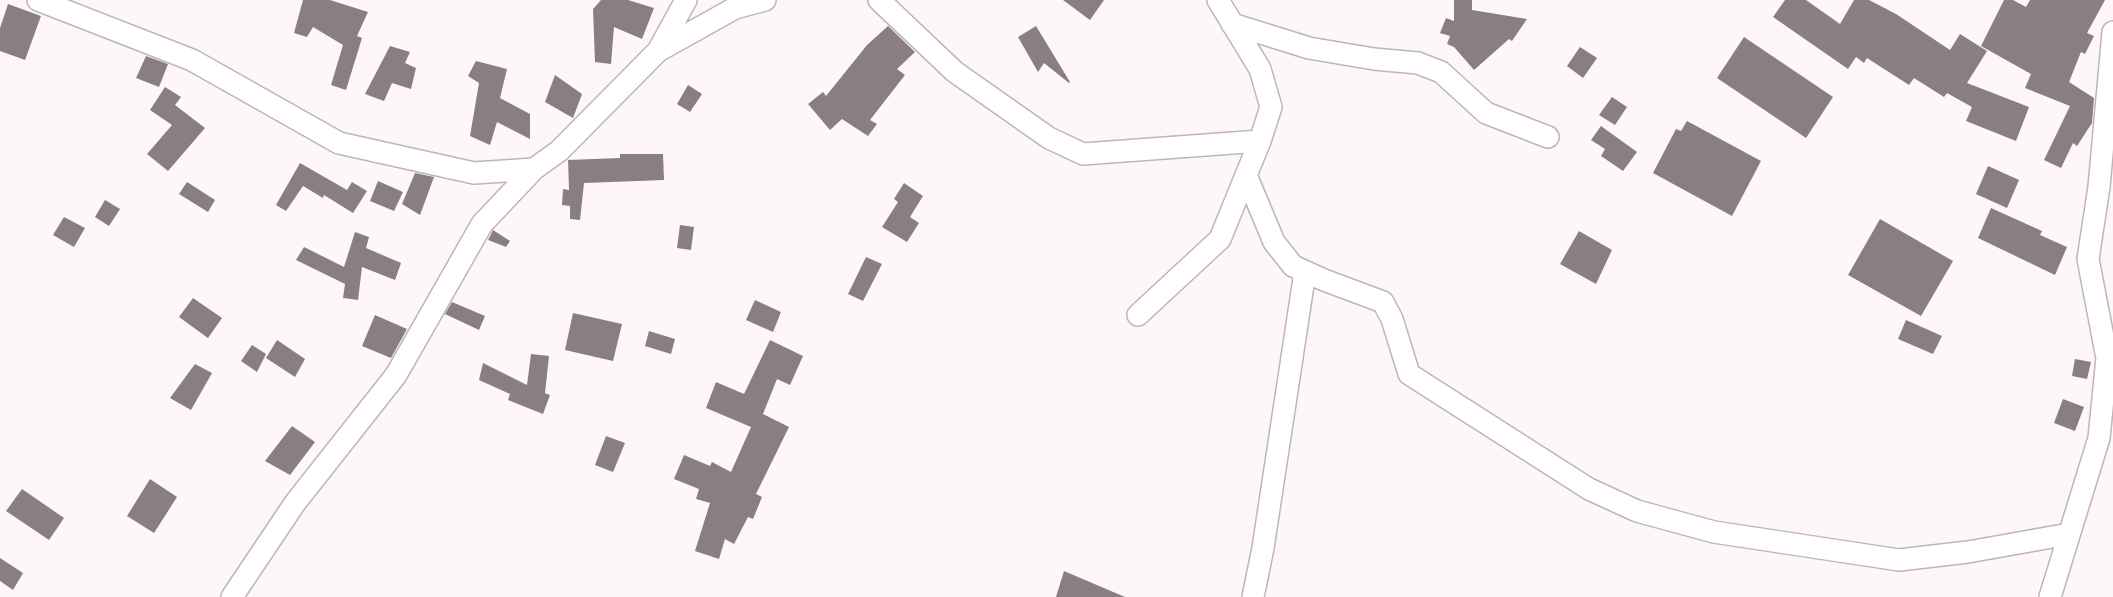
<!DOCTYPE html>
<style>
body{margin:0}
canvas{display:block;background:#fdf7f8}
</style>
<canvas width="2113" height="597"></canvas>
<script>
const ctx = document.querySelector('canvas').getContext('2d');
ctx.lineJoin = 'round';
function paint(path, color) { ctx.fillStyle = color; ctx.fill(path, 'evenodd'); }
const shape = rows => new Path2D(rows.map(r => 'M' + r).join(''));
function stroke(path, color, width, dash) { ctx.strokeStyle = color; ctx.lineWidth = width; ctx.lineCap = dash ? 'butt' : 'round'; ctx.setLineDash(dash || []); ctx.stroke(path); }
const building = shape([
 [303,0,330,0,368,12,357,36,362,38,346,90,331,85,343,45,313,27,307,37,294,33],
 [601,0,628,0,654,8,642,39,614,27,611,64,595,62,593,9],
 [1063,0,1104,0,1090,20],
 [1454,0,1472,0,1472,10,1527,19,1512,41,1509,39,1474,70,1454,47,1447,44,1450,36,1440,33,1446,18,1454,21],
 [1785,0,1806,0,1840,24,1854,0,1869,0,1896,14,1950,50,1960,34,1987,51,1967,83,2029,107,2016,141,1966,121,1972,107,1947,93,1944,97,1914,78,1909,85,1867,58,1864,63,1856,57,1848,69,1773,17],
 [2004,0,2013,0,2026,7,2030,0,2105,0,2087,33,2094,36,2085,54,2081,52,2069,82,2094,98,2092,123,2077,146,2073,143,2061,168,2044,160,2070,106,2025,88,2031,74,1981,46],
 [8,4,41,16,25,60,0,51,0,28],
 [888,26,915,52,897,69,905,75,870,120,877,124,868,136,842,119,830,130,808,104,823,92,826,96,867,45],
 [1036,26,1070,82,1069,83,1044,63,1038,72,1018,37],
 [1744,37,1833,97,1806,138,1717,78],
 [390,46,410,52,405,63,416,68,411,89,392,83,384,101,365,94],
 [1580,47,1597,58,1583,78,1567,66],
 [146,56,168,64,159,87,136,78],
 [476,61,507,69,500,98,530,114,530,139,497,122,490,145,470,136,479,83,468,76],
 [555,75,582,94,573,118,545,102],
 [688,85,702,94,690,112,677,104],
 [165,87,181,97,175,105,205,128,168,171,147,154,172,125,150,110],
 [1612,97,1627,107,1615,125,1599,115],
 [1687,121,1761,161,1732,216,1653,173,1676,129,1681,131],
 [1601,126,1637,152,1623,171,1601,156,1605,149,1591,140],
 [620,154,663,154,664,180,584,183,580,220,570,219,570,206,562,205,563,189,569,190,568,160,620,158],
 [300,163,347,190,352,182,367,191,353,213,324,195,323,198,303,186,286,211,276,205],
 [1988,166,2019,180,2007,208,1976,194],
 [415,173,434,177,420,215,402,204],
 [378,181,403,192,394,211,370,201],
 [187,182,215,200,208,212,179,194],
 [904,183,923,196,910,217,919,223,907,242,882,227,898,202,894,199],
 [105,200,120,209,109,226,95,217],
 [1991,208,2042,231,2040,235,2067,247,2055,275,1978,238],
 [64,217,85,228,74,247,53,235],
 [1880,219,1953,261,1921,316,1848,275],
 [680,225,694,227,691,250,677,248],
 [493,230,510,241,506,247,488,240],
 [1579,231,1612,250,1596,284,1560,264],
 [355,232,369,237,366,248,401,263,395,280,362,267,358,300,343,298,345,284,296,260,304,247,344,267],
 [866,257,882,264,863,301,848,294],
 [193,298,222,318,208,338,179,317],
 [755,300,781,312,773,332,746,320],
 [452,302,485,316,479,330,445,314],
 [573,313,622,324,613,361,565,350],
 [375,315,407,329,391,358,362,346],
 [1906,320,1942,336,1933,354,1898,339],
 [649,331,675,339,671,354,645,346],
 [277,340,305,359,295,377,266,358],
 [770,340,803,356,790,385,777,379,763,414,789,427,756,494,762,497,753,519,748,517,734,544,725,539,719,559,695,551,710,503,696,499,699,489,674,479,684,455,710,466,712,462,731,472,751,427,706,408,716,382,744,394],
 [252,345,266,354,257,372,241,361],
 [531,354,549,356,545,393,550,395,543,414,508,400,510,394,479,380,483,363,527,385],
 [2075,359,2091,362,2087,379,2072,376],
 [195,364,212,373,191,410,170,398],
 [2063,399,2084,407,2075,431,2054,423],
 [292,426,315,442,290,475,265,461],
 [606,436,625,443,613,472,595,465],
 [150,479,177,497,154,533,127,516],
 [22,489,64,518,49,540,6,511],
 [0,558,23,573,13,590,0,581],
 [1064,571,1125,597,1056,597]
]);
const minor = shape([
 [38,0,192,60,339,143,474,173,534,169],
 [879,0,955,72,1049,138,1083,154,1260,141],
 [1232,24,1309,48,1374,59,1418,63,1441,72,1486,113,1548,137],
 [658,51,686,0],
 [1246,175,1274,242,1293,266,1324,280,1383,302,1392,319,1409,374,1589,489,1637,511,1714,532,1899,560,1968,552,2069,534],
 [1138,315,1220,239,1260,141,1271,107,1260,69,1218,0],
 [232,597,295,503,396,375,482,224,534,169,559,151,658,51,735,8,765,0],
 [1253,597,1263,548,1305,272],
 [2050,597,2099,438,2107,358,2088,259,2099,187,2113,32]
]);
paint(building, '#8a7e80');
stroke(minor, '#c1b4b6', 24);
stroke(minor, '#fff', 21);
</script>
